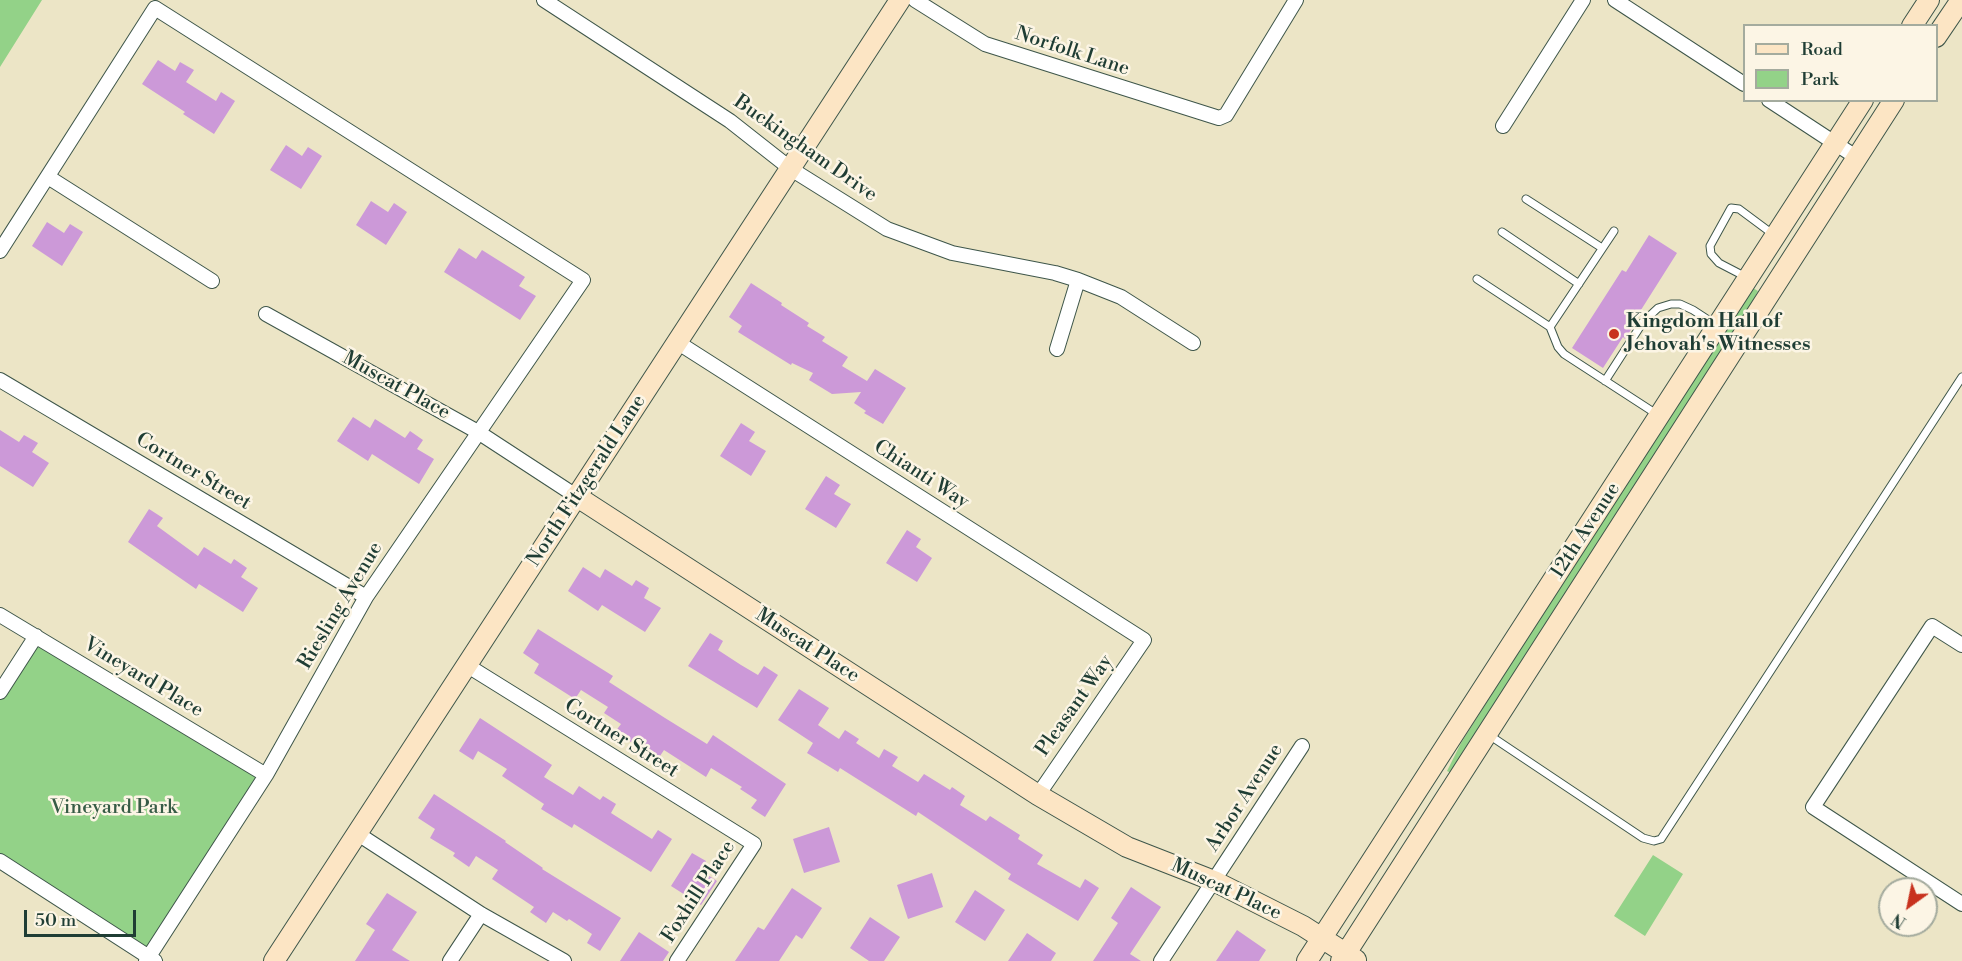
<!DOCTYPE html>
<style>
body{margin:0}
#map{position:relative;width:1962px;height:961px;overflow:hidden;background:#ece5c6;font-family:"Libre Bodoni",serif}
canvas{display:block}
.legend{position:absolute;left:1743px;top:24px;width:195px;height:78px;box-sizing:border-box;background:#fcf5e5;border:2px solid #a4ab9e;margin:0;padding:8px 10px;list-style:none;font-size:18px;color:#1f3d34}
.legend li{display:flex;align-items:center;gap:12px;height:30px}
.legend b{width:30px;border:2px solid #a4ab9e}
.north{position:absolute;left:1878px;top:877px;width:60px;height:60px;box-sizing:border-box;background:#fcf5e5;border:2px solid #a4ab9e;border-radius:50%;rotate:213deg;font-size:16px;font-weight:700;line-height:24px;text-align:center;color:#1f3d34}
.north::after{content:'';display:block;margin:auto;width:21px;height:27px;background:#c8321e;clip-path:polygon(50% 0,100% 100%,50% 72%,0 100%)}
.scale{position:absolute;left:24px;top:910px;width:112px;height:27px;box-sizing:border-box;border:3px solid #1f3d34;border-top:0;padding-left:8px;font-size:18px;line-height:21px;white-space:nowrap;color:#1f3d34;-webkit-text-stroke:4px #fcf5e5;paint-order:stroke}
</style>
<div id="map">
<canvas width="1962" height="961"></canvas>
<ul class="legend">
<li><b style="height:8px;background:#fce5c4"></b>Road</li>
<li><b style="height:16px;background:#93d288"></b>Park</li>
</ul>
<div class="north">N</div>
<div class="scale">50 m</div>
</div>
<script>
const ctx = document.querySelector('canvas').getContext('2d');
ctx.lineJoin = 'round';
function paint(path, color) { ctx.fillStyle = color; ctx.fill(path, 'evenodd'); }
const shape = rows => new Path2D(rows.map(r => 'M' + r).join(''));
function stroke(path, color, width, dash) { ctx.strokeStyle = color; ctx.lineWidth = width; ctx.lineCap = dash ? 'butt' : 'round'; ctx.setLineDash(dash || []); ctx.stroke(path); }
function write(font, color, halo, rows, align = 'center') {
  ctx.font = font + ' "Libre Bodoni",serif'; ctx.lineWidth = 5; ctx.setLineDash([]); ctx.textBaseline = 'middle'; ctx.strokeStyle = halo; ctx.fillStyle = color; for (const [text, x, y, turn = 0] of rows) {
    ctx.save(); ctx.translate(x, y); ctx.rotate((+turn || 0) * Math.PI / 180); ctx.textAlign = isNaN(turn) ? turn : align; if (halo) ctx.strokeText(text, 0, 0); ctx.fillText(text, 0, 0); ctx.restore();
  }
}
const green = shape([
 [0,0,42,0,0,67],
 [1753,288,1758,291,1740,326,1451,773,1447,771,1461,743,1555,594],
 [36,636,266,775,149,957,0,861,0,692],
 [1653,855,1683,874,1645,936,1614,916]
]);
const building = shape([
 [158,60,175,71,180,62,194,70,186,82,216,101,221,92,235,101,214,134,183,114,185,112,142,84],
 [286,145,302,156,308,147,322,156,301,189,270,170],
 [371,201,388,212,394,203,407,212,386,245,356,225],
 [47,222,64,233,70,224,83,232,62,266,32,246],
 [1649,235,1677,253,1634,321,1636,322,1625,339,1623,337,1603,368,1572,348,1622,270,1626,272],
 [459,248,476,259,482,250,525,277,519,286,536,296,520,320,444,272],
 [751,283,782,303,781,305,809,323,807,326,825,337,822,341,848,357,842,366,867,381,875,369,906,388,883,424,864,413,866,411,854,403,861,392,832,394,809,380,813,373,792,363,791,365,738,332,742,326,729,317],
 [353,417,370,428,375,419,405,438,410,431,423,440,417,449,434,459,419,484,372,454,368,461,337,441],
 [741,423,755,432,749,441,766,451,751,476,720,456],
 [0,430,19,442,24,435,38,443,32,452,49,463,33,487,0,466],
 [826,476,840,485,834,494,851,504,836,528,805,509],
 [149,509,163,518,157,526,198,556,204,547,231,564,234,559,247,568,241,577,258,588,243,612,199,584,196,589,128,542],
 [907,530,921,539,916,547,932,558,917,582,886,563],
 [583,567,600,578,605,569,632,586,636,580,649,588,644,598,661,608,645,632,602,605,598,611,568,591],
 [538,629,613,676,609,682,665,718,707,744,713,735,786,784,765,817,751,808,757,800,740,789,742,787,711,768,706,777,664,750,658,759,615,732,621,724,604,713,608,707,581,690,575,699,534,673,539,664,523,653],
 [710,633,723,641,718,650,741,665,758,675,764,666,778,675,757,708,688,666],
 [799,689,829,708,818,725,839,739,845,730,859,739,856,743,879,758,884,749,898,757,892,766,918,782,924,774,950,790,952,787,965,796,960,805,986,821,990,816,1020,835,1018,839,1043,855,1037,864,1080,888,1085,879,1099,888,1078,921,1008,879,1011,874,918,812,916,816,840,768,838,772,807,753,813,743,778,720],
 [480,718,552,765,544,777,573,795,579,786,600,800,603,796,616,804,611,813,652,839,658,830,672,839,651,872,574,824,572,828,541,809,544,804,502,776,507,769,478,751,473,760,459,751],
 [434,794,506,841,505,842,543,868,542,869,621,918,600,951,587,943,592,934,569,919,567,921,553,912,546,923,530,912,534,907,492,879,498,870,476,856,469,867,453,856,455,853,430,838,435,829,418,818],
 [829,827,840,862,804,873,793,839],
 [692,853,706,861,700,870,717,881,701,905,671,886],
 [932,873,943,907,908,919,897,885],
 [1131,887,1161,907,1130,954,1141,961,1093,961,1118,923,1111,918],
 [792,888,822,908,802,939,796,935,779,961,735,961,758,927,764,930],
 [975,890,1005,910,985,941,955,922],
 [387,893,417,912,392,950,410,961,355,961,375,930,366,924],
 [870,917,900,937,884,961,869,961,850,948],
 [1237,930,1266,950,1259,961,1216,961],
 [639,932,669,952,663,961,620,961],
 [1027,933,1056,953,1051,961,1008,961]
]);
const lane = shape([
 [1526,199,1602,248],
 [1614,231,1550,327,1558,347,1564,354,1658,415],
 [1502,232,1579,284],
 [1746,277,1719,263,1711,254,1710,246,1731,208,1739,209,1774,235],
 [1477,279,1550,327],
 [1605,381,1643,322,1658,308,1671,304,1680,304,1693,310,1716,325],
 [1489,735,1643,838,1654,841,1661,839,1962,377]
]);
const street = shape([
 [544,0,730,121,791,169,887,229,952,253,1055,273,1078,280,1121,297,1193,343],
 [915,0,985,44,1219,118,1226,115,1296,0],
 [1615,0,1744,84],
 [1769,100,1856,157],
 [1503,126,1583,0],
 [48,177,212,281],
 [0,251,155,8,583,280,366,597,266,775,146,961],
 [266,314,478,432,576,496],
 [677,342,1144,640,1038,795],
 [1057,349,1078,280],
 [0,380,366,597],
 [0,615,266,775],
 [1962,645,1932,626,1813,807,1962,904],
 [468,666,754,844,677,961],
 [0,692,36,636],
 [358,834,481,914,564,961],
 [0,861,155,961],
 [450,961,481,914],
 [1161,961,1302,746]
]);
const secondary = shape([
 [1912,26,1929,0],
 [1936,37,1961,0],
 [576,496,1038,795,1127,847,1214,881,1303,926,1356,960],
 [274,961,900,0],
 [1307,961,1863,100],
 [1341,961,1894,100]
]);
const markers = [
 [1614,334,6,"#c8321e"]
];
const streetNames = [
 ["Norfolk Lane",1072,52,18],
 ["Buckingham Drive",805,149,35],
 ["Muscat Place",396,386,29],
 ["Cortner Street",193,472,31],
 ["Chianti Way",921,475,33],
 ["North Fitzgerald Lane",587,481,-57],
 ["12th Avenue",1586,531,-57],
 ["Riesling Avenue",341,606,-59],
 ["Muscat Place",807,646,33],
 ["Vineyard Place",143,678,31],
 ["Pleasant Way",1075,706,-55],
 ["Cortner Street",621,739,32],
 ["Arbor Avenue",1245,798,-57],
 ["Muscat Place",1226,890,25],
 ["Foxhill Place",699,892,-57]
];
const poiNames = [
 ["Kingdom Hall of",1626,322],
 ["Jehovah's Witnesses",1626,345]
];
const parkNames = [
 ["Vineyard Park",114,808]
];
paint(green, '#93d288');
paint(building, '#cc99d8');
stroke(lane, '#3e564a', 9);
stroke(street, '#3e564a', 16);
stroke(secondary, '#3e564a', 22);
stroke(lane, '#fff', 7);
stroke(street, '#fff', 14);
stroke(secondary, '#fce5c4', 20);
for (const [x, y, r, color] of markers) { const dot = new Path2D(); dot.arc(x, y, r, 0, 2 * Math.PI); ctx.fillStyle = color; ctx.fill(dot); stroke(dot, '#fcf5e5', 2); }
write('20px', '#1f3d34', '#fcf5e5', streetNames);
write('bold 20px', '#1f3d34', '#fcf5e5', poiNames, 'left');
write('20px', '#365b45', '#fcf5e5', parkNames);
</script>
